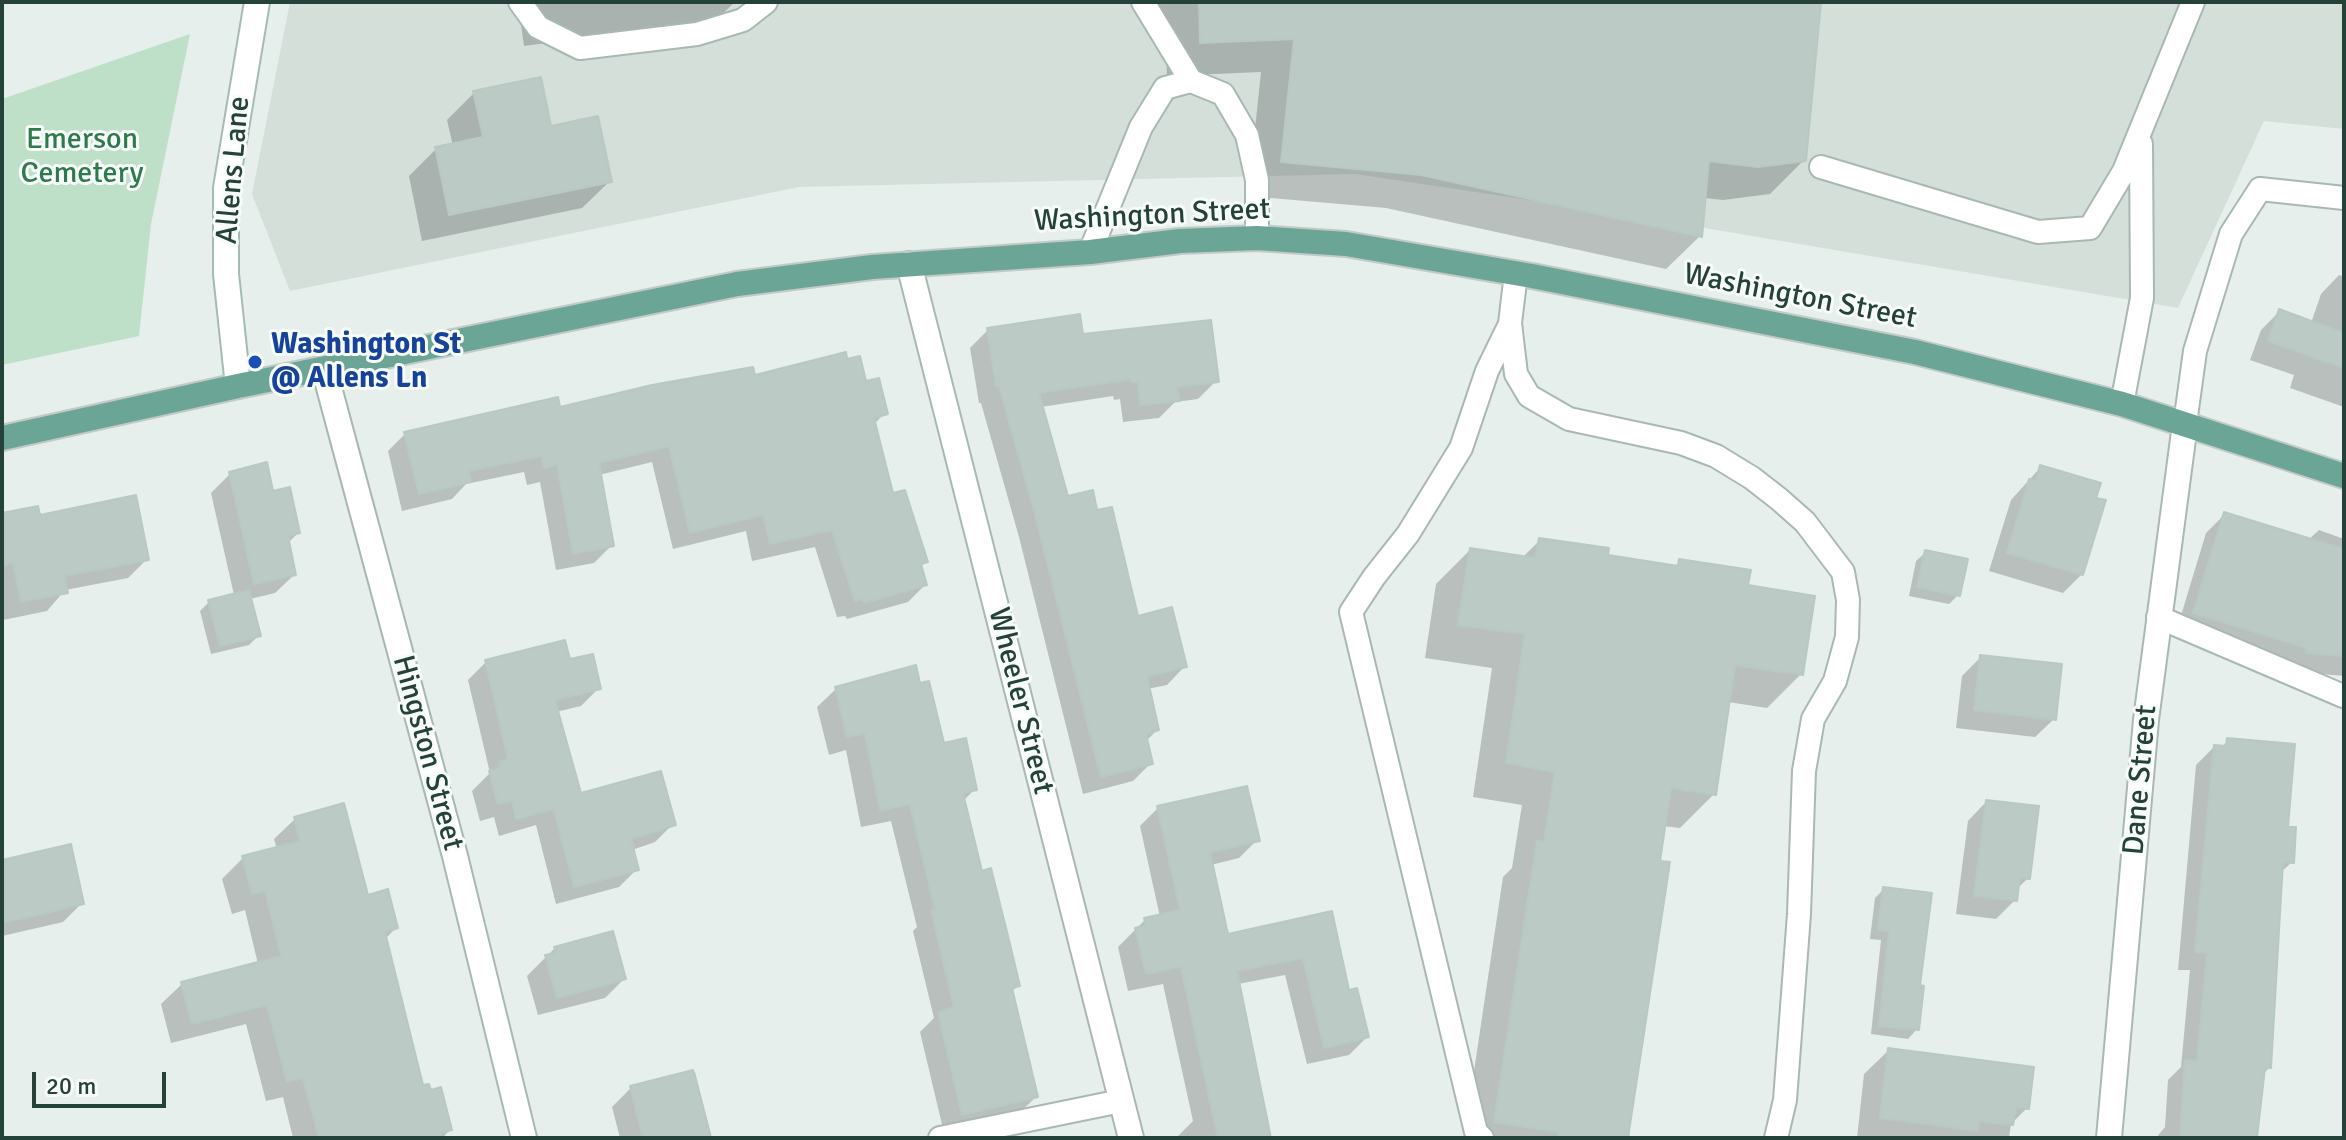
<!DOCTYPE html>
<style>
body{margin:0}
#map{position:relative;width:2346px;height:1140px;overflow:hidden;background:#e6efeb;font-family:Signika,sans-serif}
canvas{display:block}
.frame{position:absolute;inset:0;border:4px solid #24423a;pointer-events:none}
.scale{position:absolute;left:32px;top:1072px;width:134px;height:36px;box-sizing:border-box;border:4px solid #24423a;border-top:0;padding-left:10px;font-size:24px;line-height:28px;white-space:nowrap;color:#24423a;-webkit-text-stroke:6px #f7fbf9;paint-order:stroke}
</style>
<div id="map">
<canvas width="2346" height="1140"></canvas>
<div class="frame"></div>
<div class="scale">20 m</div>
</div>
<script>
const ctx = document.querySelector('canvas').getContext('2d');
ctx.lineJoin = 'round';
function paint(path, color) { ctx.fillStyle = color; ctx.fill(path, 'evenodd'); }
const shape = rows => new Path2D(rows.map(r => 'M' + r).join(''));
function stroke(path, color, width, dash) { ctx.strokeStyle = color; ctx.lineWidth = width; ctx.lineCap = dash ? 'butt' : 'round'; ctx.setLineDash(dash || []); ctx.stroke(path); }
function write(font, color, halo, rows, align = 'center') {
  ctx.font = font + ' Signika,sans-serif'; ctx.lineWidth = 6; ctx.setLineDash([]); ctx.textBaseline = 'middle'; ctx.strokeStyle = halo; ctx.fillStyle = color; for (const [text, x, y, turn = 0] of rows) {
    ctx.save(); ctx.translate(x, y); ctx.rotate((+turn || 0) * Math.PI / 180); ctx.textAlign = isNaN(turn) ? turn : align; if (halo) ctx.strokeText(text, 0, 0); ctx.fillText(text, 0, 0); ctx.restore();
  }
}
const built = shape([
 [290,2,2344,2,2344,129,2264,121,2178,308,1616,213,1355,174,799,187,290,291,252,194]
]);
const green = shape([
 [190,34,151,224,139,336,2,365,2,99]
]);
const shadow = shape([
 [518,2,735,2,715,21,524,46],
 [1154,2,1819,2,1804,160,1770,194,1723,200,1704,198,1700,236,1666,269,1386,208,1248,196,1261,72,1167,76,1166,46],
 [474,93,550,129,610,181,582,208,422,241,409,176,436,149,453,146,447,120],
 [2339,275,2344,277,2344,407,2290,388,2294,375,2250,360,2261,330,2280,311,2311,323,2321,294],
 [988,330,1081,337,1216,381,1198,399,1175,402,1159,418,1123,422,1120,399,1114,400,1113,396,1041,407,1067,498,1096,513,1136,619,1185,666,1167,685,1147,689,1157,730,1146,741,1151,763,1133,781,1083,794,1019,537,981,403,979,403,970,348],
 [846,362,885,413,873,425,891,496,926,562,920,567,925,585,908,602,847,619,845,616,837,617,815,547,752,561,746,531,673,549,652,462,599,475,612,545,594,563,556,570,540,482,527,485,524,472,466,484,452,499,402,511,388,451,405,434],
 [2040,468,2094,500,2082,574,2063,593,1989,571,2011,500],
 [230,474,271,493,298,533,287,544,294,575,275,593,250,599,259,635,249,645,211,654,200,611,209,602,234,595,211,493],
 [2225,514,2308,540,2319,530,2344,539,2344,676,2288,671,2176,632,2206,533],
 [2,515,38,517,147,559,128,578,65,590,47,611,3,620],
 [1540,540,1605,557,1674,567,1680,561,1746,587,1801,674,1767,708,1728,702,1714,794,1680,828,1663,826,1626,1138,1464,1138,1503,877,1512,868,1522,805,1473,797,1492,668,1425,658,1436,584,1470,550,1522,558],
 [1926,552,1958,595,1949,604,1909,596,1916,561],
 [1981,657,2054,719,2035,737,1956,728,1962,676],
 [486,662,569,662,599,688,581,706,556,712,580,796,673,824,655,842,632,850,637,869,619,887,556,904,536,825,499,836,494,817,480,821,472,791,490,773,468,680],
 [919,686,943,745,975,789,963,801,980,873,1018,986,1011,992,1036,1097,1017,1115,945,1137,920,1032,934,1018,913,931,917,927,891,821,861,827,846,750,829,755,817,707,836,689],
 [2228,740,2286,829,2292,862,2280,873,2269,1068,2263,1074,2255,1138,2156,1138,2165,1127,2168,1080,2181,1067,2190,970,2178,970,2196,765,2214,747,2221,748],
 [1986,802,2028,878,2016,890,2015,900,1996,919,1956,914,1968,821],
 [1158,808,1257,840,1239,858,1211,865,1227,936,1330,913,1347,992,1367,1037,1349,1055,1307,1064,1285,975,1238,984,1269,1138,1176,1138,1193,1121,1163,984,1128,991,1118,947,1145,920,1160,917,1140,826],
 [295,819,396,928,385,939,422,1088,450,1130,442,1138,293,1138,283,1097,266,1101,246,1024,171,1043,161,1004,182,984,258,964,245,910,232,914,222,879,243,858,277,849,274,839],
 [2,862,82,903,63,922,2,936],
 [1884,889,1918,987,1917,1029,1908,1039,1871,1034,1881,940,1870,939,1875,898],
 [555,948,624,979,605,998,538,1015,527,976],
 [1889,1050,2027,1108,2011,1124,2009,1138,1857,1138,1864,1074],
 [695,1072,712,1138,620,1138,612,1107,631,1088]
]);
const building = shape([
 [1199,2,1821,2,1806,161,1758,167,1709,161,1702,237,1421,175,1281,162,1294,39,1200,43,1199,2],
 [541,77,551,126,598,116,612,182,449,215,435,147,483,137,473,91,541,77],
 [2279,309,2344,333,2344,368,2268,341,2279,309],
 [1080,314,1083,334,1211,320,1219,382,1177,387,1180,401,1140,405,1138,382,1131,382,1131,379,1039,393,1068,496,1093,490,1097,510,1112,507,1138,616,1172,607,1187,667,1147,676,1159,730,1146,734,1153,764,1101,777,1036,518,999,386,996,386,987,328,1080,314],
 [846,352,847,359,860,356,866,381,879,378,888,414,874,418,893,493,905,490,928,562,921,564,927,585,864,603,863,599,855,601,832,530,770,544,763,515,690,533,669,446,599,463,614,546,573,554,557,465,544,468,541,456,469,471,471,482,419,494,404,432,558,397,560,407,652,385,753,367,755,375,846,352],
 [267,462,273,491,290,487,300,533,288,536,296,575,254,584,229,472,267,462],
 [2040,465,2101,483,2096,498,2106,500,2083,575,2007,553,2029,479,2036,481,2040,465],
 [136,495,149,560,64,576,68,593,21,602,13,563,2,565,2,513,38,506,40,515,136,495],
 [2224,512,2344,549,2344,656,2306,653,2307,648,2193,613,2224,512],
 [1539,538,1609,548,1608,555,1678,566,1679,559,1751,570,1748,585,1815,596,1803,675,1735,665,1716,795,1671,788,1660,861,1670,862,1628,1138,1558,1138,1558,1132,1494,1122,1537,841,1544,842,1555,772,1506,763,1525,634,1458,625,1470,548,1535,558,1539,538],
 [1925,550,1968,559,1960,596,1917,587,1925,550],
 [249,590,261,636,220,646,208,600,249,590],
 [565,640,570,659,593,654,601,689,555,700,581,793,661,771,676,825,631,839,639,870,574,887,554,809,516,819,512,800,498,804,489,771,500,768,499,762,508,759,485,660,565,640],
 [1980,655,2062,664,2056,720,1974,710,1980,655],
 [916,665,920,683,929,681,944,743,966,738,977,790,963,793,982,871,991,868,1009,940,1020,986,1012,988,1038,1097,962,1115,938,1012,954,1007,931,910,935,909,910,804,880,810,865,733,847,737,835,687,916,665],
 [2227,738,2295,744,2288,827,2296,827,2294,863,2283,862,2271,1068,2265,1068,2257,1138,2180,1138,2185,1060,2197,1061,2207,953,2195,952,2214,745,2226,746,2227,738],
 [1247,786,1260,841,1210,852,1228,934,1332,911,1349,990,1357,988,1369,1037,1324,1048,1303,958,1237,971,1271,1138,1218,1138,1181,967,1146,974,1135,928,1146,925,1144,918,1180,910,1157,806,1247,786],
 [1986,800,2039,806,2030,879,2020,878,2017,901,1974,896,1986,800],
 [344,803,368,895,388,889,398,928,385,932,423,1085,429,1084,431,1090,441,1087,452,1130,440,1133,441,1138,319,1138,303,1078,287,1082,267,1005,192,1024,181,982,281,956,265,891,252,894,242,856,300,841,294,817,344,803],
 [71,844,84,904,2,923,2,860,71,844],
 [1883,887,1932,893,1920,985,1924,986,1919,1030,1879,1026,1889,931,1878,930,1883,887],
 [613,931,626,979,557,998,545,955,556,953,554,947,613,931],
 [1888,1048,2034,1067,2029,1109,2016,1108,2013,1125,1979,1121,1978,1131,1880,1118,1888,1048],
 [693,1070,711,1138,643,1138,630,1086,693,1070]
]);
const lane = shape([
 [520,2,538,27,580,48,697,34,743,20,766,2],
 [1143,2,1191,81],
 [1821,167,2038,232,2090,228,2124,171,2193,2],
 [1090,252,1141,127,1165,88,1191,81,1223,94,1247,135,1257,180,1257,238],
 [1516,274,1510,323,1516,374,1529,396,1569,419,1681,443,1716,456,1752,478,1779,499,1805,522,1843,572,1848,600,1847,637,1835,681,1813,719,1804,771,1799,914,1785,1100,1776,1138],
 [2122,404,2142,298,2141,144],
 [2185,424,2195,351,2231,234,2260,189,2344,198],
 [2158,617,2343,696],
 [940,1138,1121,1101],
 [1482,1138,1476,1132,1351,612,1374,577,1408,534,1461,448,1487,371,1510,324]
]);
const street = shape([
 [909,264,1131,1138],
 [324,369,455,856,524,1138],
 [2109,1138,2146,720,2185,424]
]);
const secondary = shape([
 [238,386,226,274,226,188,257,2]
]);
const primary = shape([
 [2,438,238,386,737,284,872,267,1090,252,1180,241,1257,238,1346,244,1532,276,1915,352,2122,404,2344,476]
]);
const markers = [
 [255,362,8,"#1a4fb4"]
];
const parkNames = [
 ["Emerson",82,140],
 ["Cemetery",82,174]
];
const streetNames = [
 ["Allens Lane",234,170,-85],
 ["Washington Street",1152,216,-3],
 ["Washington Street",1800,297,11],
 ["Wheeler Street",1020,701,76],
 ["Hingston Street",427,753,75],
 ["Dane Street",2141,780,-85]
];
const transitNames = [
 ["Washington St",271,345],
 ["@ Allens Ln",271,379]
];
paint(built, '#d4dfda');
paint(green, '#bfe0c8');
paint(shadow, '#0003');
paint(building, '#bbcac4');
stroke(building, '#b8c9c2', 2);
stroke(lane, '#a8b8b2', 26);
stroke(street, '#a8b8b2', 28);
stroke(secondary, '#a4bbb3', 28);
stroke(primary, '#c2cac8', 28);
stroke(lane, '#fff', 22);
stroke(street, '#fff', 24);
stroke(secondary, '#fff', 24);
stroke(primary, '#6aa596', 24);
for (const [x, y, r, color] of markers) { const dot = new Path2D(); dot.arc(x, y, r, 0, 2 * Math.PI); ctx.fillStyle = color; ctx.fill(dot); stroke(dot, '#f7fbf9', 3); }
write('30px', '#2d7a4b', '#f7fbf9', parkNames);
write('30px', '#24423a', '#f7fbf9', streetNames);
write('bold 30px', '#164399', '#f7fbf9', transitNames, 'left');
</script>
